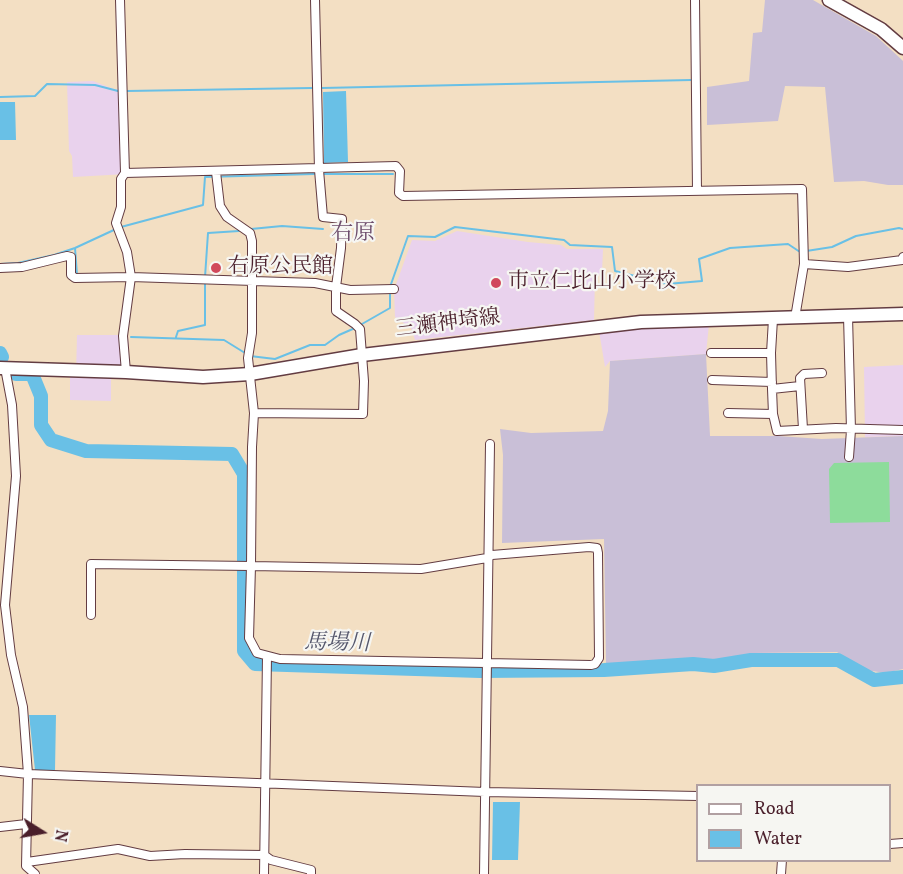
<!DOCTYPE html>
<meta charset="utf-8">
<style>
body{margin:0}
#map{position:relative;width:903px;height:874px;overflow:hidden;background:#f3dfc3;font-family:Vollkorn,serif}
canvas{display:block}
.legend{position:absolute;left:696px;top:784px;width:195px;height:78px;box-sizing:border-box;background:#f6f6f2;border:2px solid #b1a0a2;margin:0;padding:8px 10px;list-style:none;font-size:18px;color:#4a1f2b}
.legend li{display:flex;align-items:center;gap:12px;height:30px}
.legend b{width:30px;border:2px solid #b1a0a2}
.north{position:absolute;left:12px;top:802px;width:60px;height:60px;-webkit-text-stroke:4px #f6f6f2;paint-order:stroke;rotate:101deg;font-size:16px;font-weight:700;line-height:24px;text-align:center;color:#4a1f2b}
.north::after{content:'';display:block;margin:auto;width:21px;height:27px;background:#4a1f2b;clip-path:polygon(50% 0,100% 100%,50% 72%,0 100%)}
</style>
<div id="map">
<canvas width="903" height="874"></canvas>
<ul class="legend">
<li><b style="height:8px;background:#fff"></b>Road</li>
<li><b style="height:16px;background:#69c0e6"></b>Water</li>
</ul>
<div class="north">N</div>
</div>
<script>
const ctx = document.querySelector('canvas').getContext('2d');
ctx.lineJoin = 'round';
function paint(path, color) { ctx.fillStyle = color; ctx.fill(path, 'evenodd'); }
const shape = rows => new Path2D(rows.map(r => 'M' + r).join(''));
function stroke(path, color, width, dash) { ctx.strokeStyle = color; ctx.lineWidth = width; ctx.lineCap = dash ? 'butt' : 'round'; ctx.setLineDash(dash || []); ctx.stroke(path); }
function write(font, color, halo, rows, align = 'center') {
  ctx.font = font + ' Vollkorn,"Noto Serif JP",serif'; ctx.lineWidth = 4.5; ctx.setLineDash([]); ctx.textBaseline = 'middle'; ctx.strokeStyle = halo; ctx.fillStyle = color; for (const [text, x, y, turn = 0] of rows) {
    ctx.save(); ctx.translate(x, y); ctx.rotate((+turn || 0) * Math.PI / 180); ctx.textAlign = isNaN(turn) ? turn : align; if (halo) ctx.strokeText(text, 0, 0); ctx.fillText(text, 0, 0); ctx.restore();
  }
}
const built = shape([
 [93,81,114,89,126,90,127,174,73,177,72,156,69,151,67,82],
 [457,231,528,242,561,245,567,249,603,249,602,273,595,277,594,320,415,340,411,328,395,317,394,290,412,240,435,241],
 [709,324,706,354,610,361,605,367,599,331,641,327],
 [77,335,128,335,130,377,111,377,111,401,70,400,70,375,76,375],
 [903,365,903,436,865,437,864,367]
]);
const industrial = shape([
 [765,0,813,0,876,36,901,59,903,61,903,185,888,185,864,181,834,182,825,87,785,86,778,121,707,125,707,87,749,81,753,33,762,32],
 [706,354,710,436,778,436,822,439,903,436,903,669,885,673,866,670,837,652,754,653,723,659,606,664,604,539,502,543,503,455,500,429,531,433,603,431,608,411,610,361]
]);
const green = shape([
 [889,462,890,522,830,523,829,469,834,463]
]);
const water = shape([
 [346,91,348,162,324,163,323,92],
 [0,102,15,102,16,140,0,140],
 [29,715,56,715,55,770,35,770],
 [493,802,520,802,518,860,492,860]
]);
const stream = shape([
 [322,88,691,80],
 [127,91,312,88],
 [0,97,35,96,47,84,95,85,118,91],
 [324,174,393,174],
 [121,227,203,205,205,177,314,174],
 [251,229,282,226,323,229],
 [75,248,77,275],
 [0,264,18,263,54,255,75,248,116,229],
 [203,277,205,277,208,233,239,231],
 [131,337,224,340,245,353],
 [176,337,178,331,205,325,205,283],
 [250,356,275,359,310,345,325,345,339,335,355,328,390,308,390,287,408,236,435,237,455,227,564,240,570,245,612,247,615,271,667,284,702,281,699,259,730,248,788,244,800,252,832,247,856,236,899,228,903,229]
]);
const river = shape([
 [0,353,2,357],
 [16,374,32,374,41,396,41,425,51,440,86,451,232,454,244,474,244,651,255,664,480,671,604,670,693,664,714,666,751,660,838,660,874,680,903,677]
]);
const street = shape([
 [120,0,125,173,121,179,121,207,116,223,127,252,131,277,123,336,126,372],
 [695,0,697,191],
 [125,173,396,166,400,171,399,193,403,196,802,189,804,264,795,318],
 [804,264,848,267,902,260,903,257],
 [0,268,22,267,67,256,71,257,71,275,75,278,131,277,315,283,350,290,394,289],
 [848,316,851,430,849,457],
 [773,319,771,353,772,389,773,414,777,431,836,428,903,430],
 [711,353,771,353],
 [5,368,12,405,16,476,5,605,11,655,23,707,28,774,26,866,35,874],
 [712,380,772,382],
 [772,389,800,386],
 [254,413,363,414,364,381,360,329,355,324,336,311,336,287,341,248,342,219,323,217,319,170,315,0],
 [728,413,773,414],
 [803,429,800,378,804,374,822,373],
 [91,615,91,564,251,566,421,569,487,558,492,555,589,547,597,548,598,553,599,658,595,664,591,665,486,663,280,659,257,653,249,638,251,566,252,447,254,413,248,358,252,333,252,241,250,233,227,217,220,206,216,172],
 [0,771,28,774,485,792,698,796],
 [0,827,26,824],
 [890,844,903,843],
 [27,862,118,849,150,856,185,854,264,855,271,860,311,870,311,874],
 [264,874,267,656],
 [484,874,490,444],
 [781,874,782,860]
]);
const primary = shape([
 [829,0,881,29,903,48],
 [0,368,126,372,203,377,250,374,362,355,641,322,903,314]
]);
const markers = [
 [216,268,6,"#d1495b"],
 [496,283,6,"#d1495b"]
];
const poiNames = [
 ["右原公民館",228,268],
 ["市立仁比山小学校",508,283]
];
const streetNames = [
 ["三瀬神埼線",448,325,-7]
];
const neighbourhoodNames = [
 ["右原",353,235]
];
const waterNames = [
 ["馬場川",337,645,1]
];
paint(built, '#e9d2ed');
paint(industrial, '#c9bfd7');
paint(green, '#8ddc9b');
paint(water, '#69c0e6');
stroke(stream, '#69c0e6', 2);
stroke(river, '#69c0e6', 14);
stroke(street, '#633c42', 10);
stroke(primary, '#633c42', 15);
stroke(street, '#fff', 8);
stroke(primary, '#fff', 12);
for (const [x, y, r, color] of markers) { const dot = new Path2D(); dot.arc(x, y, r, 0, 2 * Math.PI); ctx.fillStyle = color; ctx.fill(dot); stroke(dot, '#f6f6f2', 2); }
write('21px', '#4a1f2b', '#f6f6f2', poiNames, 'left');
write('21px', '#4a1f2b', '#f6f6f2', streetNames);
write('22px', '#6d4d6c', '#f6f6f2', neighbourhoodNames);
write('italic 22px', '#55576c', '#f6f6f2', waterNames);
</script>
